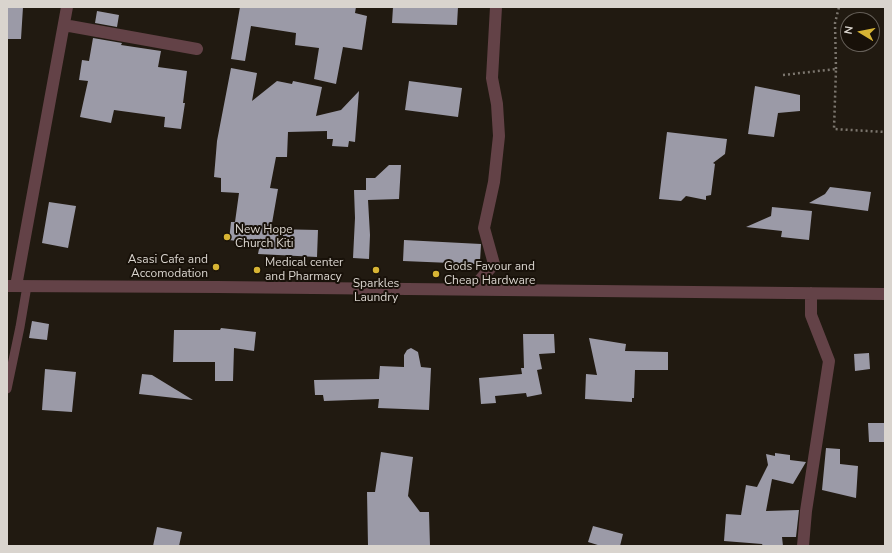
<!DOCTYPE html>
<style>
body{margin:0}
#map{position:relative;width:892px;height:553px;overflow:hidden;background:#211a11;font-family:"Nunito Sans",sans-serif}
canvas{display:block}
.frame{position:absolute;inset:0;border:8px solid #d9d4ce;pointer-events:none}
.north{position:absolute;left:840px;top:12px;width:40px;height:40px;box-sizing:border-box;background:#181109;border:1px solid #655f58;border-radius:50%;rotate:280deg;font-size:11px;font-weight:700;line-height:16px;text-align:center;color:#d9d4ce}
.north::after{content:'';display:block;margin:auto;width:14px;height:18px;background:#d7b434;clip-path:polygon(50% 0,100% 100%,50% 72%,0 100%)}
</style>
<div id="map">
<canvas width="892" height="553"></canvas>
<div class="frame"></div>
<div class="north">N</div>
</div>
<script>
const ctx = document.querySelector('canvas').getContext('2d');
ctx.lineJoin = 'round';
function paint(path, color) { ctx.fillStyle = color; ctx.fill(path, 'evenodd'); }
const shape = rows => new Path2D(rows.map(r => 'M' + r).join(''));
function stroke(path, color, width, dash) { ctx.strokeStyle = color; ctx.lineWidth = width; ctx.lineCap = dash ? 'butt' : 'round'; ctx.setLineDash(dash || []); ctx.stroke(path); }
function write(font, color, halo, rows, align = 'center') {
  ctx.font = font + ' "Nunito Sans",sans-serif'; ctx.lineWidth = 4; ctx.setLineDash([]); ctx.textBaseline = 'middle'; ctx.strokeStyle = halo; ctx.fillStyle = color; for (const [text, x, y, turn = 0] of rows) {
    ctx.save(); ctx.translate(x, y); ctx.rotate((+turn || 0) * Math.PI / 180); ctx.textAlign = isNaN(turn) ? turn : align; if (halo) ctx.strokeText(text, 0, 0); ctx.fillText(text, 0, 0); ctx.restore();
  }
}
const building = shape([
 [7,7,23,7,21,39,7,39],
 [240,7,356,7,355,13,367,16,362,50,343,47,336,84,314,79,319,48,295,45,296,33,251,26,245,61,231,59],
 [393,7,458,7,457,25,392,23],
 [97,11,119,15,117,27,95,23],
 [93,38,122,43,121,45,161,51,158,67,187,71,183,103,185,103,181,129,164,127,165,117,114,110,111,123,80,117,88,81,79,80,82,60,89,61],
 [231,68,257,73,252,101,277,81,292,84,293,81,322,87,316,116,341,110,359,91,355,142,349,141,348,147,332,146,333,139,327,139,327,131,288,132,287,157,276,157,270,188,278,189,271,229,318,230,317,257,258,254,260,244,229,240,231,222,235,222,239,193,221,192,221,178,214,177,217,141],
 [409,81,462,88,458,117,405,110],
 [755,86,800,95,800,111,778,113,774,137,748,134],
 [667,132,727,139,725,154,713,163,715,164,711,195,706,196,706,200,686,196,681,201,659,199],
 [389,165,401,165,399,199,368,200,370,235,369,259,353,258,355,218,354,190,366,190,366,178,375,178],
 [830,187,871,192,868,211,809,203,825,194],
 [49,202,76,206,68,248,42,243],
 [772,207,812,211,809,240,781,237,782,231,746,227,771,216],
 [404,240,481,244,480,261,475,264,403,261],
 [32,321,49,324,47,340,29,338],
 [221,328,256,332,254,351,234,348,233,381,215,381,215,362,173,362,174,330,220,330],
 [523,334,554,334,555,353,539,354,542,369,537,370,542,394,527,397,526,393,495,396,496,403,481,404,479,378,522,374,521,368,524,368],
 [589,338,626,344,625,351,668,352,668,370,635,370,634,398,632,398,632,402,585,399,586,374,597,375],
 [411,348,418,352,421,367,431,368,429,410,378,408,379,399,324,401,323,395,315,395,314,380,379,379,380,366,404,367,404,355,407,350],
 [869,353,870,369,855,371,854,354],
 [45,369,76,372,72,412,42,410],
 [142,374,152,375,193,400,139,394],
 [868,423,885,423,885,442,869,442],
 [826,448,840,449,840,464,858,466,856,498,822,490],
 [381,452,413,457,408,496,420,512,429,512,430,546,368,546,367,492,375,492],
 [775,453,790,455,790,460,806,462,793,484,772,479,766,511,799,510,796,537,782,537,783,546,763,546,762,544,724,541,726,514,741,515,746,485,757,487,768,465,766,454,775,456],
 [593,526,623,534,620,546,601,546,588,542],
 [157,527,182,532,179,546,153,546]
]);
const path = shape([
 [836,69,835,23,839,7],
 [783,75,836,69,834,129,885,132]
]);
const service = shape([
 [7,389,20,327,27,286]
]);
const minor = shape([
 [64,25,197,49],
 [7,286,217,287,885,294],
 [16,286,67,7],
 [472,289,494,264,484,228,494,182,499,136,497,104,492,78,496,7],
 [803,546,806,511,829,361,811,315,811,293]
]);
const markers = [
 [227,237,4,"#d7b434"],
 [216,267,4,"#d7b434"],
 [257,270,4,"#d7b434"],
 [376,270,4,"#d7b434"],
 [436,274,4,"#d7b434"]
];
const poiNames = [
 ["New Hope",235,230],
 ["Church Kiti",235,244],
 ["Asasi Cafe and",208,260,"right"],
 ["Accomodation",208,274,"right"],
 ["Medical center",265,263],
 ["and Pharmacy",265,277],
 ["Gods Favour and",444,267],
 ["Cheap Hardware",444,281],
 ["Sparkles",376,284,"center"],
 ["Laundry",376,298,"center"]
];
paint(building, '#9b9aa7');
stroke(path, '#7c766e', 2.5, [2, 3]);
stroke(service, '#634247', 9);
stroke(minor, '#634247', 12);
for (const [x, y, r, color] of markers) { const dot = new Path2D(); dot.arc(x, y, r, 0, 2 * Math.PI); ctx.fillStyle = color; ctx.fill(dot); stroke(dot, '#181109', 1.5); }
write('12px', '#d9d4ce', '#181109', poiNames, 'left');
</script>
